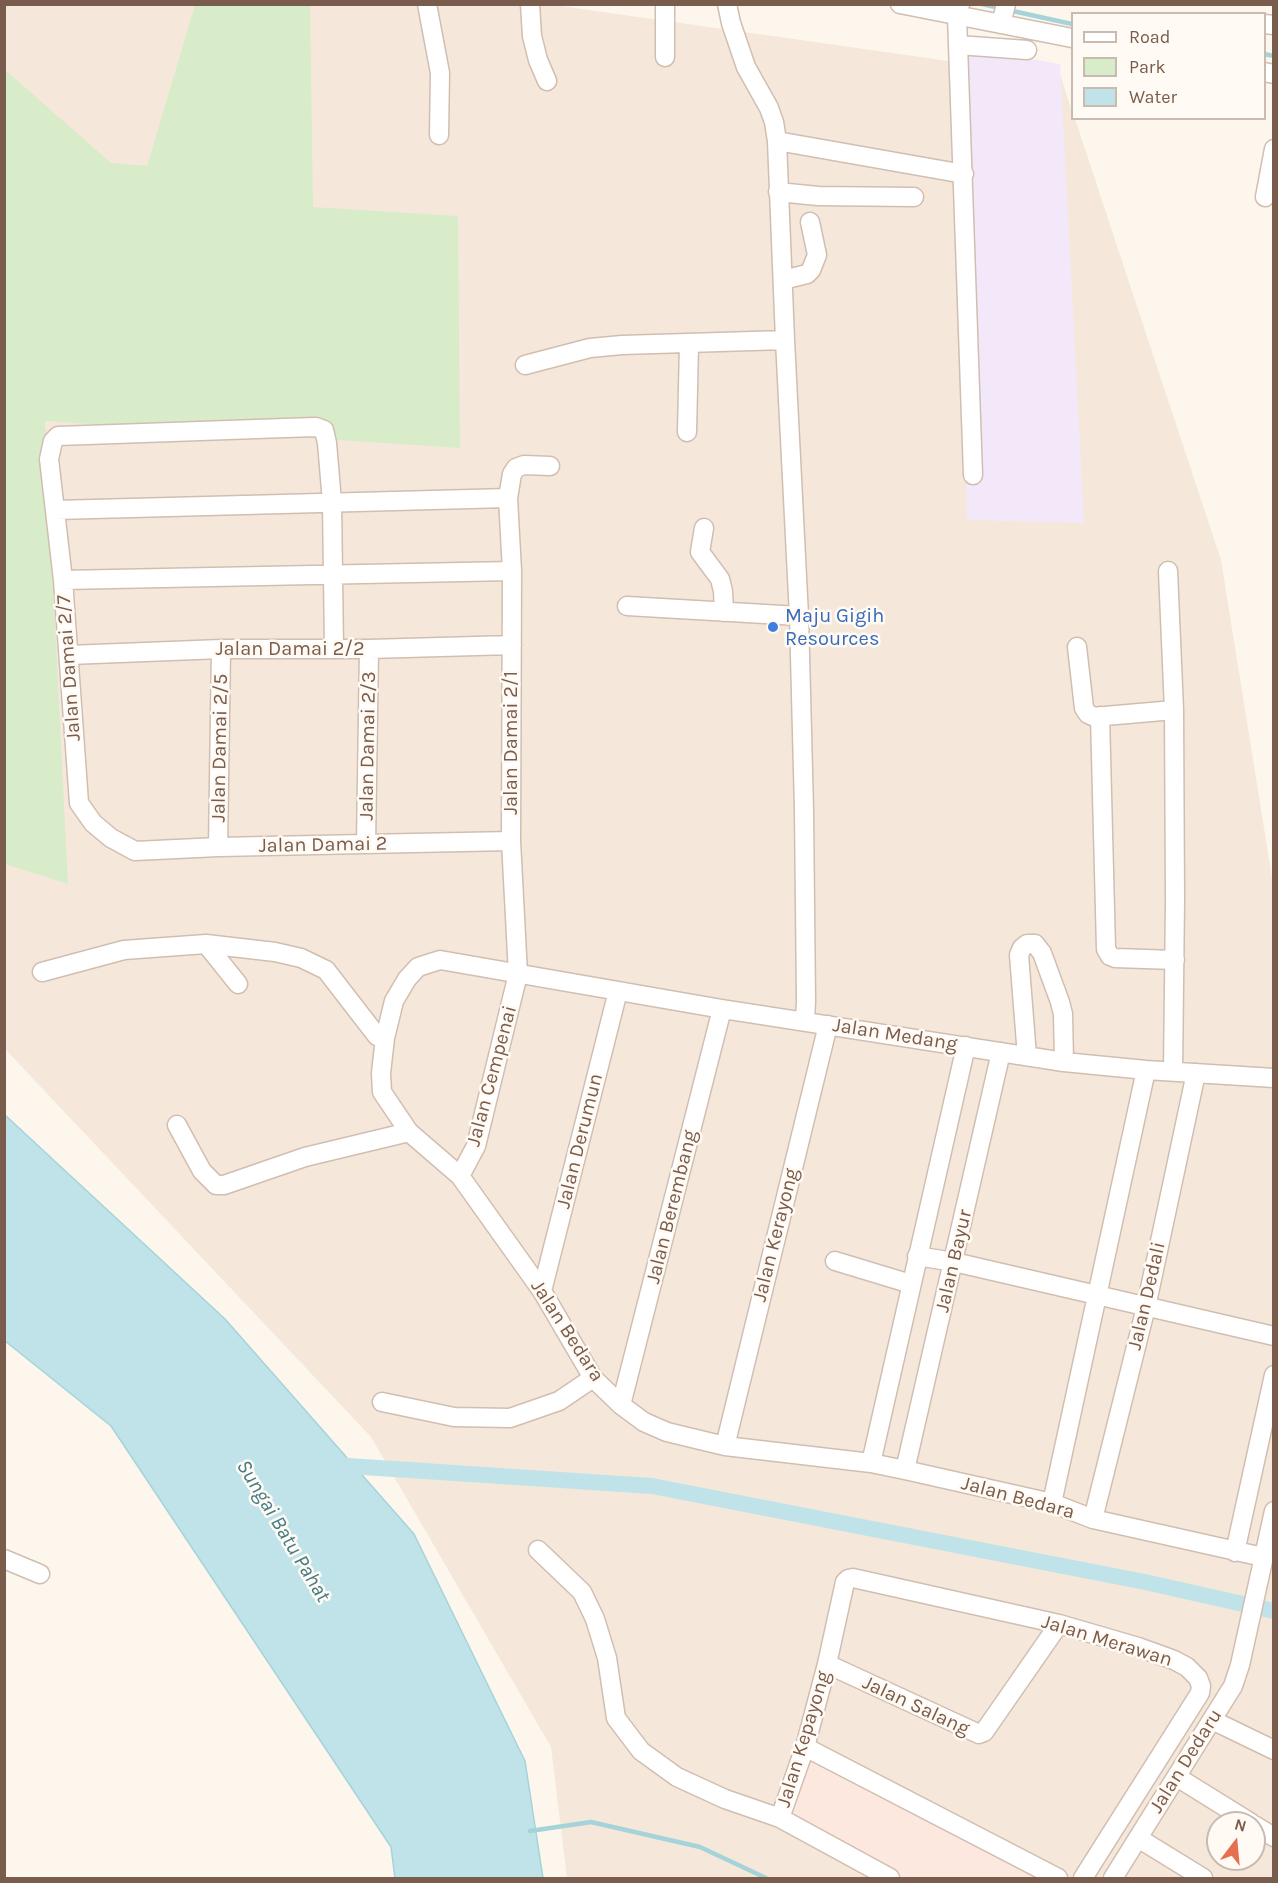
<!DOCTYPE html>
<style>
body{margin:0}
#map{position:relative;width:1278px;height:1883px;overflow:hidden;background:#fdf6ec;font-family:Karla,sans-serif}
canvas{display:block}
.frame{position:absolute;inset:0;border:6px solid #7a5c4d;pointer-events:none}
.legend{position:absolute;left:1071px;top:12px;width:195px;height:108px;box-sizing:border-box;background:#fffaf3;border:2px solid #cabbb1;margin:0;padding:8px 10px;list-style:none;font-size:18px;color:#7a5c4d}
.legend li{display:flex;align-items:center;gap:12px;height:30px}
.legend b{width:30px;border:2px solid #cabbb1}
.north{position:absolute;left:1206px;top:1811px;width:60px;height:60px;box-sizing:border-box;background:#fffaf3;border:2px solid #cabbb1;border-radius:50%;rotate:16deg;font-size:16px;font-weight:700;line-height:24px;text-align:center;color:#7a5c4d}
.north::after{content:'';display:block;margin:auto;width:21px;height:27px;background:#e76f51;clip-path:polygon(50% 0,100% 100%,50% 72%,0 100%)}
</style>
<div id="map">
<canvas width="1278" height="1883"></canvas>
<div class="frame"></div>
<ul class="legend">
<li><b style="height:8px;background:#fff"></b>Road</li>
<li><b style="height:16px;background:#d8ecc9"></b>Park</li>
<li><b style="height:16px;background:#bfe3e8"></b>Water</li>
</ul>
<div class="north">N</div>
</div>
<script>
const ctx = document.querySelector('canvas').getContext('2d');
ctx.lineJoin = 'round';
function paint(path, color) { ctx.fillStyle = color; ctx.fill(path, 'evenodd'); }
const shape = rows => new Path2D(rows.map(r => 'M' + r).join(''));
function stroke(path, color, width, dash) { ctx.strokeStyle = color; ctx.lineWidth = width; ctx.lineCap = dash ? 'butt' : 'round'; ctx.setLineDash(dash || []); ctx.stroke(path); }
function write(font, color, halo, rows, align = 'center') {
  ctx.font = font + ' Karla,sans-serif'; ctx.lineWidth = 5; ctx.setLineDash([]); ctx.textBaseline = 'middle'; ctx.strokeStyle = halo; ctx.fillStyle = color; for (const [text, x, y, turn = 0] of rows) {
    ctx.save(); ctx.translate(x, y); ctx.rotate((+turn || 0) * Math.PI / 180); ctx.textAlign = isNaN(turn) ? turn : align; if (halo) ctx.strokeText(text, 0, 0); ctx.fillText(text, 0, 0); ctx.restore();
  }
}
const residential = shape([
 [547,4,1061,77,1072,112,1072,118,1075,119,1221,560,1273,884,1273,1878,567,1878,551,1747,371,1437,5,1049,5,5],
 [1218,1823,1254,1823,1254,1859,1218,1859]
]);
const commercial = shape([
 [801,1741,1069,1878,879,1878,774,1821]
]);
const education = shape([
 [955,45,1060,64,1084,523,967,520]
]);
const green = shape([
 [195,5,310,5,313,207,458,216,460,448,45,421,68,884,5,864,4,69,111,163,147,166]
]);
const water = shape([
 [5,1115,225,1319,414,1534,525,1761,543,1878,395,1878,391,1847,111,1426,5,1341,5,1115]
]);
const stream = shape([
 [982,4,1000,8],
 [1008,10,1072,24],
 [1264,54,1274,56],
 [530,1831,591,1822,700,1847,766,1878]
]);
const canal = shape([
 [333,1465,652,1486,1145,1582,1274,1611]
]);
const minor = shape([
 [427,4,440,73,439,135],
 [530,4,532,36,538,60,547,81],
 [665,4,665,57],
 [727,4,731,23,746,67,769,108,774,122,777,141,785,340,799,616,804,810,806,1001,805,1021],
 [900,4,1072,38],
 [960,4,957,16,973,475],
 [1001,24,1006,4],
 [1264,24,1274,25],
 [958,45,1027,50],
 [1264,72,1274,74],
 [777,141,964,174],
 [778,192,818,196,914,197],
 [1265,197,1274,149],
 [783,280,807,274,811,270,817,255,810,222],
 [525,365,590,348,622,345,785,340],
 [687,432,689,344],
 [56,510,508,498],
 [704,528,700,552,720,579,723,591,724,612],
 [1168,571,1174,710,1175,900,1173,1071],
 [63,580,512,571],
 [627,606,799,616],
 [1077,647,1084,708,1088,714,1095,717,1105,716,1174,710],
 [334,648,332,502,327,443,324,430,316,427,285,428,58,436,53,441,49,459,63,580,79,803,93,823,111,838,135,851,218,847,511,841],
 [69,655,221,649,369,649,512,645],
 [1100,716,1106,949,1110,956,1115,958,1175,960],
 [366,844,369,649],
 [218,847,221,649],
 [206,944,238,984],
 [42,972,124,950,206,944,275,952,301,958,326,970,377,1036,385,1038],
 [1027,1056,1019,955,1022,948,1027,944,1035,944,1042,953,1060,1002,1063,1014,1064,1062],
 [177,1125,202,1171,216,1185,224,1185,305,1157,409,1132],
 [460,1176,476,1146,518,974,511,841,512,571,508,498,512,474,516,468,524,465,550,466],
 [917,1256,954,1262,1274,1336],
 [835,1261,911,1284],
 [542,1291,618,991],
 [382,1402,454,1417,510,1418,559,1401,593,1378],
 [621,1405,722,1009],
 [725,1446,828,1025],
 [871,1463,966,1046],
 [905,1470,1001,1052],
 [1052,1503,1146,1070],
 [1093,1519,1146,1307,1196,1073],
 [538,1550,582,1592,595,1619,607,1658,616,1718,641,1751,677,1777,725,1799,780,1818],
 [1235,1552,1274,1375],
 [1263,1557,1093,1519,1052,1503,905,1470,871,1463,725,1446,667,1432,644,1422,621,1405,593,1378,542,1291,460,1176,409,1132,382,1092,381,1073,385,1038,394,1001,407,979,418,967,440,960,722,1009,1064,1062,1146,1070,1274,1078],
 [4,1559,40,1574],
 [827,1664,979,1734,984,1732,1059,1624],
 [1212,1720,1274,1750],
 [805,1747,1058,1878],
 [1177,1777,1251,1823],
 [1254,1825,1274,1837],
 [1138,1838,1203,1878],
 [890,1878,780,1818,805,1747,827,1664,845,1582,848,1579,853,1578,1059,1624,1138,1647,1174,1660,1187,1667,1198,1678,1201,1686,1200,1693,1083,1878],
 [1113,1878,1233,1686,1240,1665,1274,1511]
]);
const markers = [
 [773,627,6,"#3f7fe0"]
];
const shopNames = [
 ["Maju Gigih",785,616],
 ["Resources",785,639]
];
const streetNames = [
 ["Jalan Damai 2/2",290,649],
 ["Jalan Damai 2/7",69,668,-94],
 ["Jalan Damai 2/1",511,743,-90],
 ["Jalan Damai 2/3",368,746,-89],
 ["Jalan Damai 2/5",220,748,-89],
 ["Jalan Damai 2",323,845,-1],
 ["Jalan Medang",895,1035,9],
 ["Jalan Cempenai",492,1076,-75],
 ["Jalan Derumun",580,1141,-76],
 ["Jalan Berembang",672,1207,-76],
 ["Jalan Kerayong",776,1235,-76],
 ["Jalan Bayur",954,1261,-77],
 ["Jalan Dedali",1147,1296,-77],
 ["Jalan Bedara",567,1331,57],
 ["Jalan Bedara",1018,1498,15],
 ["Jalan Merawan",1107,1641,17],
 ["Jalan Salang",916,1706,25],
 ["Jalan Kepayong",804,1739,-73],
 ["Jalan Dedaru",1186,1761,-58]
];
const waterNames = [
 ["Sungai Batu Pahat",283,1531,59]
];
paint(residential, '#f5e8da');
paint(commercial, '#fde8e0');
paint(education, '#f3e8fa');
paint(green, '#d8ecc9');
paint(water, '#bfe3e8');
stroke(water, '#a5d3da', 1.5);
stroke(stream, '#a5d3da', 4.5);
stroke(canal, '#bfe3e8', 16);
stroke(minor, '#d1beb0', 21);
stroke(minor, '#fff', 18);
for (const [x, y, r, color] of markers) { const dot = new Path2D(); dot.arc(x, y, r, 0, 2 * Math.PI); ctx.fillStyle = color; ctx.fill(dot); stroke(dot, '#fffaf3', 2); }
write('20px', '#366cbe', '#fffaf3', shopNames, 'left');
write('20px', '#7a5c4d', '#fffaf3', streetNames);
write('italic 21px', '#437c86', '#fffaf3', waterNames);
</script>
